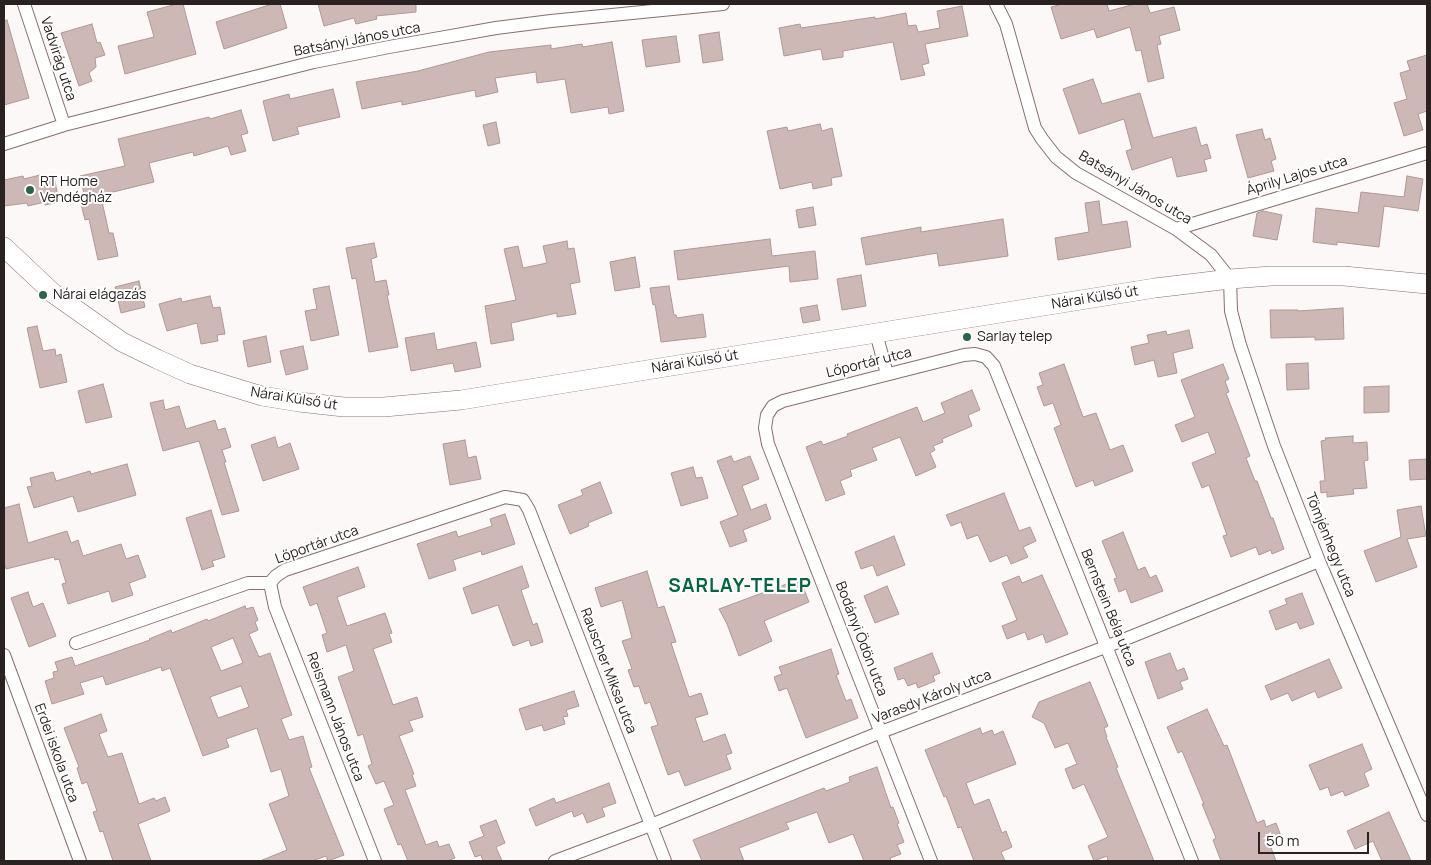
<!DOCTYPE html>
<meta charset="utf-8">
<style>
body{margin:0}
#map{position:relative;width:1431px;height:865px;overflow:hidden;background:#fcf8f7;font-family:Manrope,sans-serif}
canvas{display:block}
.frame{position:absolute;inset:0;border:5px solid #2a2220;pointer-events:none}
.scale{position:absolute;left:1258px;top:832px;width:111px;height:22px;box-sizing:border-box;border:2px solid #2a2220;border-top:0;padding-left:6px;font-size:15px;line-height:18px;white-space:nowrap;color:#2a2220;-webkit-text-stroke:4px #fff;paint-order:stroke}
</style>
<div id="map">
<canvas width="1431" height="865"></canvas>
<div class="frame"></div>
<div class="scale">50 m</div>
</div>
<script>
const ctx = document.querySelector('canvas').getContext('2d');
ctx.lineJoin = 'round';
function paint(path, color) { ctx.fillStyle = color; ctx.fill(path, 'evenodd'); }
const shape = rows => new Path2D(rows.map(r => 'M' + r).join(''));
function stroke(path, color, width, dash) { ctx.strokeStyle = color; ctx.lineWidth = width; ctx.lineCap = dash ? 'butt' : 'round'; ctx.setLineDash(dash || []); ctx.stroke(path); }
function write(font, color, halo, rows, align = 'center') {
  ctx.font = font + ' Manrope,sans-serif'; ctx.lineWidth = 4; ctx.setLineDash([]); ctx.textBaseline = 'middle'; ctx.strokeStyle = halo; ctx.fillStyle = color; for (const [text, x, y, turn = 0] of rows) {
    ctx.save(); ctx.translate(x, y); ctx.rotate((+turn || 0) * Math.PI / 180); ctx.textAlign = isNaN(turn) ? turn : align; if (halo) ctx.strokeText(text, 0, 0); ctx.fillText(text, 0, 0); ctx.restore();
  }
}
const building = shape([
 [177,4,183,4,196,54,125,74,118,46,154,37,147,12,177,4],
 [272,4,280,4,287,28,224,49,216,22,272,4],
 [318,4,416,4,416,12,376,16,377,19,356,24,354,18,324,26,318,4],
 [1062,4,1107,4,1109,11,1135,4,1147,4,1150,13,1174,7,1180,30,1159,36,1161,44,1157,45,1164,78,1148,82,1141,50,1136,51,1130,27,1097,38,1094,29,1061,39,1051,7,1062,4],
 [962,6,968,36,925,44,929,63,922,65,925,75,901,80,893,42,843,51,843,57,823,60,821,49,784,56,779,28,800,24,801,28,875,17,875,19,906,13,908,26,916,25,918,32,940,28,937,11,962,6],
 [7,20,29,98,4,105,4,21,7,20],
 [92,24,97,43,100,42,105,55,95,58,96,67,89,73,92,81,79,86,61,33,92,24],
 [719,32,723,60,703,63,699,35,719,32],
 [676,36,680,62,646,67,642,40,676,36],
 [612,42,624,111,609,114,608,107,571,113,565,79,537,83,536,72,495,78,498,92,476,97,475,90,402,105,402,101,362,109,356,82,418,71,489,52,551,45,551,49,582,44,583,47,612,42],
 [1427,55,1427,111,1418,114,1423,130,1404,136,1394,103,1407,99,1400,73,1410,70,1407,61,1427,55],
 [1093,79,1102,104,1140,93,1153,138,1196,127,1201,146,1207,144,1211,158,1204,160,1207,171,1177,177,1172,157,1132,170,1126,151,1132,149,1124,119,1079,134,1063,89,1093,79],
 [333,89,340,117,297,127,299,134,273,141,263,101,289,94,290,99,333,89],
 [241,110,248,133,241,135,246,151,231,155,228,146,194,156,193,152,149,163,154,182,109,193,110,195,101,197,109,233,113,233,118,256,98,260,89,219,85,220,81,204,86,202,80,176,125,166,118,139,209,117,210,119,241,110],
 [496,122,500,143,488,146,483,125,496,122],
 [820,124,822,131,832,128,842,176,831,178,832,185,813,189,812,182,780,189,767,131,787,127,788,131,820,124],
 [1262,129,1265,140,1270,138,1276,159,1271,161,1274,171,1248,178,1236,135,1262,129],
 [40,175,40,179,54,176,59,202,45,205,45,202,28,206,27,203,4,206,4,180,23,176,24,179,40,175],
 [1407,176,1423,179,1418,211,1384,206,1379,247,1337,242,1337,245,1313,242,1316,208,1358,213,1361,192,1404,197,1407,176],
 [1099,201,1102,225,1127,221,1131,247,1058,260,1055,238,1089,232,1085,203,1099,201],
 [813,207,816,225,799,228,796,210,813,207],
 [1263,211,1282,215,1277,240,1253,236,1257,213,1263,211],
 [1003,219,1008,256,939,266,937,253,866,265,861,238,921,227,921,232,1003,219],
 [770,239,772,256,815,251,818,279,790,282,789,266,678,280,674,251,770,239],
 [567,241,568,249,574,248,580,282,570,284,576,314,557,317,557,313,511,323,514,340,491,344,485,306,516,300,504,249,518,246,523,268,547,263,543,246,567,241],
 [374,243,377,257,371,259,375,282,386,280,389,295,387,295,398,347,369,352,356,278,352,279,346,248,374,243],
 [635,257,640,287,615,291,610,262,635,257],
 [861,275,866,306,842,310,837,279,861,275],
 [139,281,145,307,121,313,115,287,139,281],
 [329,286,339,335,311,341,305,311,317,309,313,289,329,286],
 [669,286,674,315,676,315,677,318,703,314,706,337,661,342,655,304,653,305,650,288,669,286],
 [210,296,213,308,220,307,225,334,217,335,218,341,201,344,197,323,167,331,159,304,181,298,182,302,210,296],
 [817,305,820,320,803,323,800,308,817,305],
 [1343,308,1344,339,1315,340,1315,337,1271,338,1270,310,1298,310,1298,311,1343,308],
 [37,326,43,351,55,349,56,356,61,354,67,382,40,388,27,328,37,326],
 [1189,330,1193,348,1173,353,1177,373,1158,377,1154,360,1135,365,1131,347,1149,343,1147,335,1166,331,1167,335,1189,330],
 [434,333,437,350,476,342,481,367,455,372,453,363,411,371,405,338,434,333],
 [266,336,271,362,248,367,243,341,266,336],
 [303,346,308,369,286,375,280,351,303,346],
 [1308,363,1309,389,1287,390,1286,364,1308,363],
 [1064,364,1083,417,1096,413,1110,450,1123,445,1133,471,1095,486,1093,480,1076,487,1054,428,1061,425,1053,403,1044,406,1037,387,1043,385,1039,373,1064,364],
 [1223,364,1229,379,1225,381,1229,392,1226,393,1250,456,1246,458,1255,481,1257,481,1271,518,1273,518,1284,549,1272,554,1271,550,1259,555,1256,547,1231,557,1223,536,1227,535,1209,485,1202,488,1192,463,1216,453,1208,432,1182,442,1175,425,1195,417,1181,380,1223,364],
 [103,384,112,417,86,423,78,391,103,384],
 [1389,386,1389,412,1364,413,1364,387,1389,386],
 [972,390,980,410,968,415,972,426,942,439,943,442,933,446,935,450,930,453,936,467,916,476,900,437,872,448,877,460,850,470,852,476,840,481,845,494,826,501,806,447,821,441,823,445,848,436,847,434,917,407,923,422,945,413,941,403,972,390],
 [163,400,165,410,179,406,186,429,215,420,218,430,225,428,231,447,222,450,226,462,224,462,239,511,222,515,199,441,163,451,150,403,163,400],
 [1353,436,1353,443,1367,442,1368,460,1364,461,1367,488,1353,489,1354,494,1327,497,1327,492,1321,493,1320,481,1325,481,1321,441,1326,440,1325,438,1353,436],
 [275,437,278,448,290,443,299,469,263,481,251,445,275,437],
 [465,440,468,458,476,456,481,479,450,485,443,444,465,440],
 [731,456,734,462,750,456,759,479,742,486,751,510,766,504,771,519,743,530,747,541,730,547,720,522,738,515,717,461,731,456],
 [1427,459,1427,479,1410,480,1409,460,1427,459],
 [127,464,136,495,78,512,73,496,34,508,27,487,32,486,30,478,53,472,56,481,90,471,91,474,127,464],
 [693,467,696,478,702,477,708,498,681,506,671,473,693,467],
 [600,482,612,513,588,523,589,526,570,534,558,505,583,495,581,490,600,482],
 [1004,493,1019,531,1030,527,1036,541,1023,547,1028,557,1011,564,1007,555,990,562,978,535,967,539,961,522,951,526,946,515,1004,493],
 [19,504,28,543,67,531,71,543,78,540,83,556,121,544,126,559,138,555,146,577,129,583,133,595,112,602,109,591,68,604,62,584,66,583,59,559,55,560,54,557,6,569,4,562,4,508,19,504],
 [1421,506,1426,536,1407,539,1417,567,1376,582,1364,551,1401,537,1397,510,1421,506],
 [211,510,225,557,212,561,214,566,202,570,186,518,211,510],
 [505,514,515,544,482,555,481,551,453,560,456,570,429,579,417,544,456,531,458,537,492,526,490,519,505,514],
 [1123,532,1138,570,1145,567,1150,578,1156,575,1163,591,1131,603,1126,589,1119,592,1114,579,1117,578,1102,541,1123,532],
 [894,536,905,565,877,576,873,565,861,569,855,552,894,536],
 [522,566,529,587,521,590,533,625,537,623,543,642,531,646,529,640,513,646,498,605,472,614,463,588,522,566],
 [358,567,365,587,337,597,347,626,385,613,392,633,389,634,392,642,373,649,393,705,417,697,423,717,409,721,413,731,399,736,414,774,412,775,416,786,405,790,426,845,437,841,439,847,449,844,455,858,447,861,408,861,401,844,398,845,384,809,394,805,384,781,376,784,368,766,372,764,363,734,358,736,338,677,354,671,346,645,327,652,322,635,327,633,317,603,310,606,303,587,358,567],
 [647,571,658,608,664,606,676,642,671,643,689,697,701,693,708,714,695,718,703,742,725,734,732,753,726,755,731,769,685,786,679,771,668,775,651,727,658,725,650,702,645,704,639,686,634,687,628,670,632,669,622,641,632,638,622,600,601,607,595,588,647,571],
 [1042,575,1068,634,1046,643,1043,634,1028,640,1025,632,1007,639,1002,626,1017,620,1002,583,1019,576,1022,583,1042,575],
 [800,579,809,602,764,621,772,641,739,656,727,624,719,609,800,579],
 [887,586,899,614,875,623,864,596,887,586],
 [28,592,33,607,43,603,56,636,29,647,11,598,28,592],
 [1302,593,1314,624,1300,629,1297,622,1276,630,1269,611,1287,604,1285,599,1302,593],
 [245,606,246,609,253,607,258,620,255,622,258,630,249,634,259,657,270,653,292,715,281,719,289,740,303,736,312,767,309,768,344,855,328,861,326,856,312,861,260,861,287,850,269,804,289,796,281,769,271,772,257,728,226,739,229,747,203,756,170,668,162,671,161,667,106,685,103,676,80,683,84,694,52,704,45,681,54,678,53,672,58,671,55,662,72,657,75,666,150,640,149,639,171,630,172,633,207,619,208,621,245,606],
 [233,638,243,663,221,671,211,647,233,638],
 [241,686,249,707,218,718,210,697,241,686],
 [831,649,839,674,836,675,846,701,851,699,858,718,806,738,787,688,779,691,774,677,782,674,779,667,831,649],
 [932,653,940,673,933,676,935,681,918,688,916,683,908,686,904,678,898,680,894,668,932,653],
 [1170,653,1177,671,1184,668,1188,679,1180,682,1183,689,1158,699,1145,662,1170,653],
 [1329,659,1342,688,1318,698,1315,691,1292,701,1288,693,1271,700,1265,686,1329,659],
 [1090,682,1108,726,1104,728,1107,737,1106,737,1118,767,1116,768,1154,861,1108,861,1107,856,1094,861,1088,846,1108,837,1084,784,1073,789,1065,769,1077,764,1068,743,1055,748,1044,723,1032,717,1039,702,1090,682],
 [574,691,579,706,566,710,568,716,563,717,565,724,544,731,542,725,526,730,519,709,574,691],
 [1207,709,1224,746,1227,745,1257,823,1264,820,1266,827,1276,823,1281,836,1275,838,1276,843,1270,845,1276,861,1221,861,1213,840,1216,838,1202,804,1204,804,1182,751,1178,753,1167,727,1207,709],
 [101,714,107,731,99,734,108,757,122,753,139,804,154,798,156,801,165,797,170,811,138,824,151,861,113,861,103,831,100,832,93,812,97,811,87,782,82,784,77,768,79,767,64,728,101,714],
 [980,728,982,734,992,730,994,735,1003,731,1016,764,966,783,974,805,989,799,1002,833,1006,831,1012,847,1001,852,1005,861,974,861,961,827,958,828,946,796,944,797,925,750,980,728],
 [1362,744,1372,769,1364,773,1369,786,1345,796,1343,791,1331,796,1328,787,1320,790,1309,765,1362,744],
 [877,767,891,808,893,807,899,823,897,824,904,842,897,845,901,854,890,858,891,861,864,861,853,834,829,843,817,812,786,823,789,829,739,848,744,861,702,861,693,840,824,788,826,791,850,782,849,777,877,767],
 [609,783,616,803,602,808,605,816,587,823,583,813,574,817,572,811,536,826,529,809,554,798,556,803,609,783],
 [1389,812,1411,861,1382,861,1373,841,1355,849,1347,831,1389,812],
 [496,820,505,843,496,847,502,861,483,861,481,855,475,857,469,842,484,836,480,826,496,820]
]);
const street = shape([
 [24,4,64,125],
 [996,4,1006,24,1010,38,1035,128,1042,139,1056,157,1076,173,1176,229,1211,255,1230,279,1231,311,1240,345,1274,446,1319,561,1427,815],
 [4,144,64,125,314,62,389,47,496,28,551,21,723,4],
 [1176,229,1427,153],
 [876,333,887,374],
 [270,583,276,576,285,570,493,501,505,497,523,500,529,510,665,861],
 [270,583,275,607,375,861],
 [76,643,248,583,270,583],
 [4,655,80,861],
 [555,861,651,825,881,732,1108,646,1319,561],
 [931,861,768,444,765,428,767,415,773,406,783,401,964,355,975,354,986,357,994,366,1192,861]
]);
const secondary = shape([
 [4,247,54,294,122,342,157,359,190,374,262,396,299,402,344,407,384,407,461,400,1155,288,1230,279,1271,276,1344,276,1427,284]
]);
const markers = [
 [30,190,5,"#2e6449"],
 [43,295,5,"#2e6449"],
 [967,337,5,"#2e6449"]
];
const streetNames = [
 ["Batsányi János utca",357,40,-11],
 ["Vadvirág utca",58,59,72],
 ["Áprily Lajos utca",1297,176,-17],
 ["Batsányi János utca",1135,188,31],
 ["Nárai Külső út",1095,298,-9],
 ["Nárai Külső út",695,362,-9],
 ["Lőportár utca",869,363,-14],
 ["Nárai Külső út",294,399,9],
 ["Lőportár utca",317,545,-20],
 ["Tömjénhegy utca",1330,545,68],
 ["Bernstein Béla utca",1108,608,68],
 ["Bodányi Ödön utca",861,639,69],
 ["Rauscher Miksa utca",608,671,69],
 ["Varasdy Károly utca",932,697,-21],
 ["Reismann János utca",335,717,69],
 ["Erdei iskola utca",56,753,70]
];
const poiNames = [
 ["RT Home",40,182],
 ["Vendégház",40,198],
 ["Nárai elágazás",53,295],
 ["Sarlay telep",977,337]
];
const districtNames = [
 ["SARLAY-TELEP",740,587]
];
paint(building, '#ceb8b5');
stroke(building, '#ad9894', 1);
stroke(street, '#84706d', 14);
stroke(secondary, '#84706d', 20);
stroke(street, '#fff', 12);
stroke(secondary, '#fff', 19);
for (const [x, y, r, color] of markers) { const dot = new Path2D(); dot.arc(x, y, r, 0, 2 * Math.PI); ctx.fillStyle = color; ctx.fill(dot); stroke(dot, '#fff', 2); }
write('14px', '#2a2220', '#fff', streetNames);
write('14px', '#2a2220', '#fff', poiNames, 'left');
ctx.letterSpacing = '1px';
write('bold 19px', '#036642', '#fff', districtNames);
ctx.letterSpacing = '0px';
</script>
